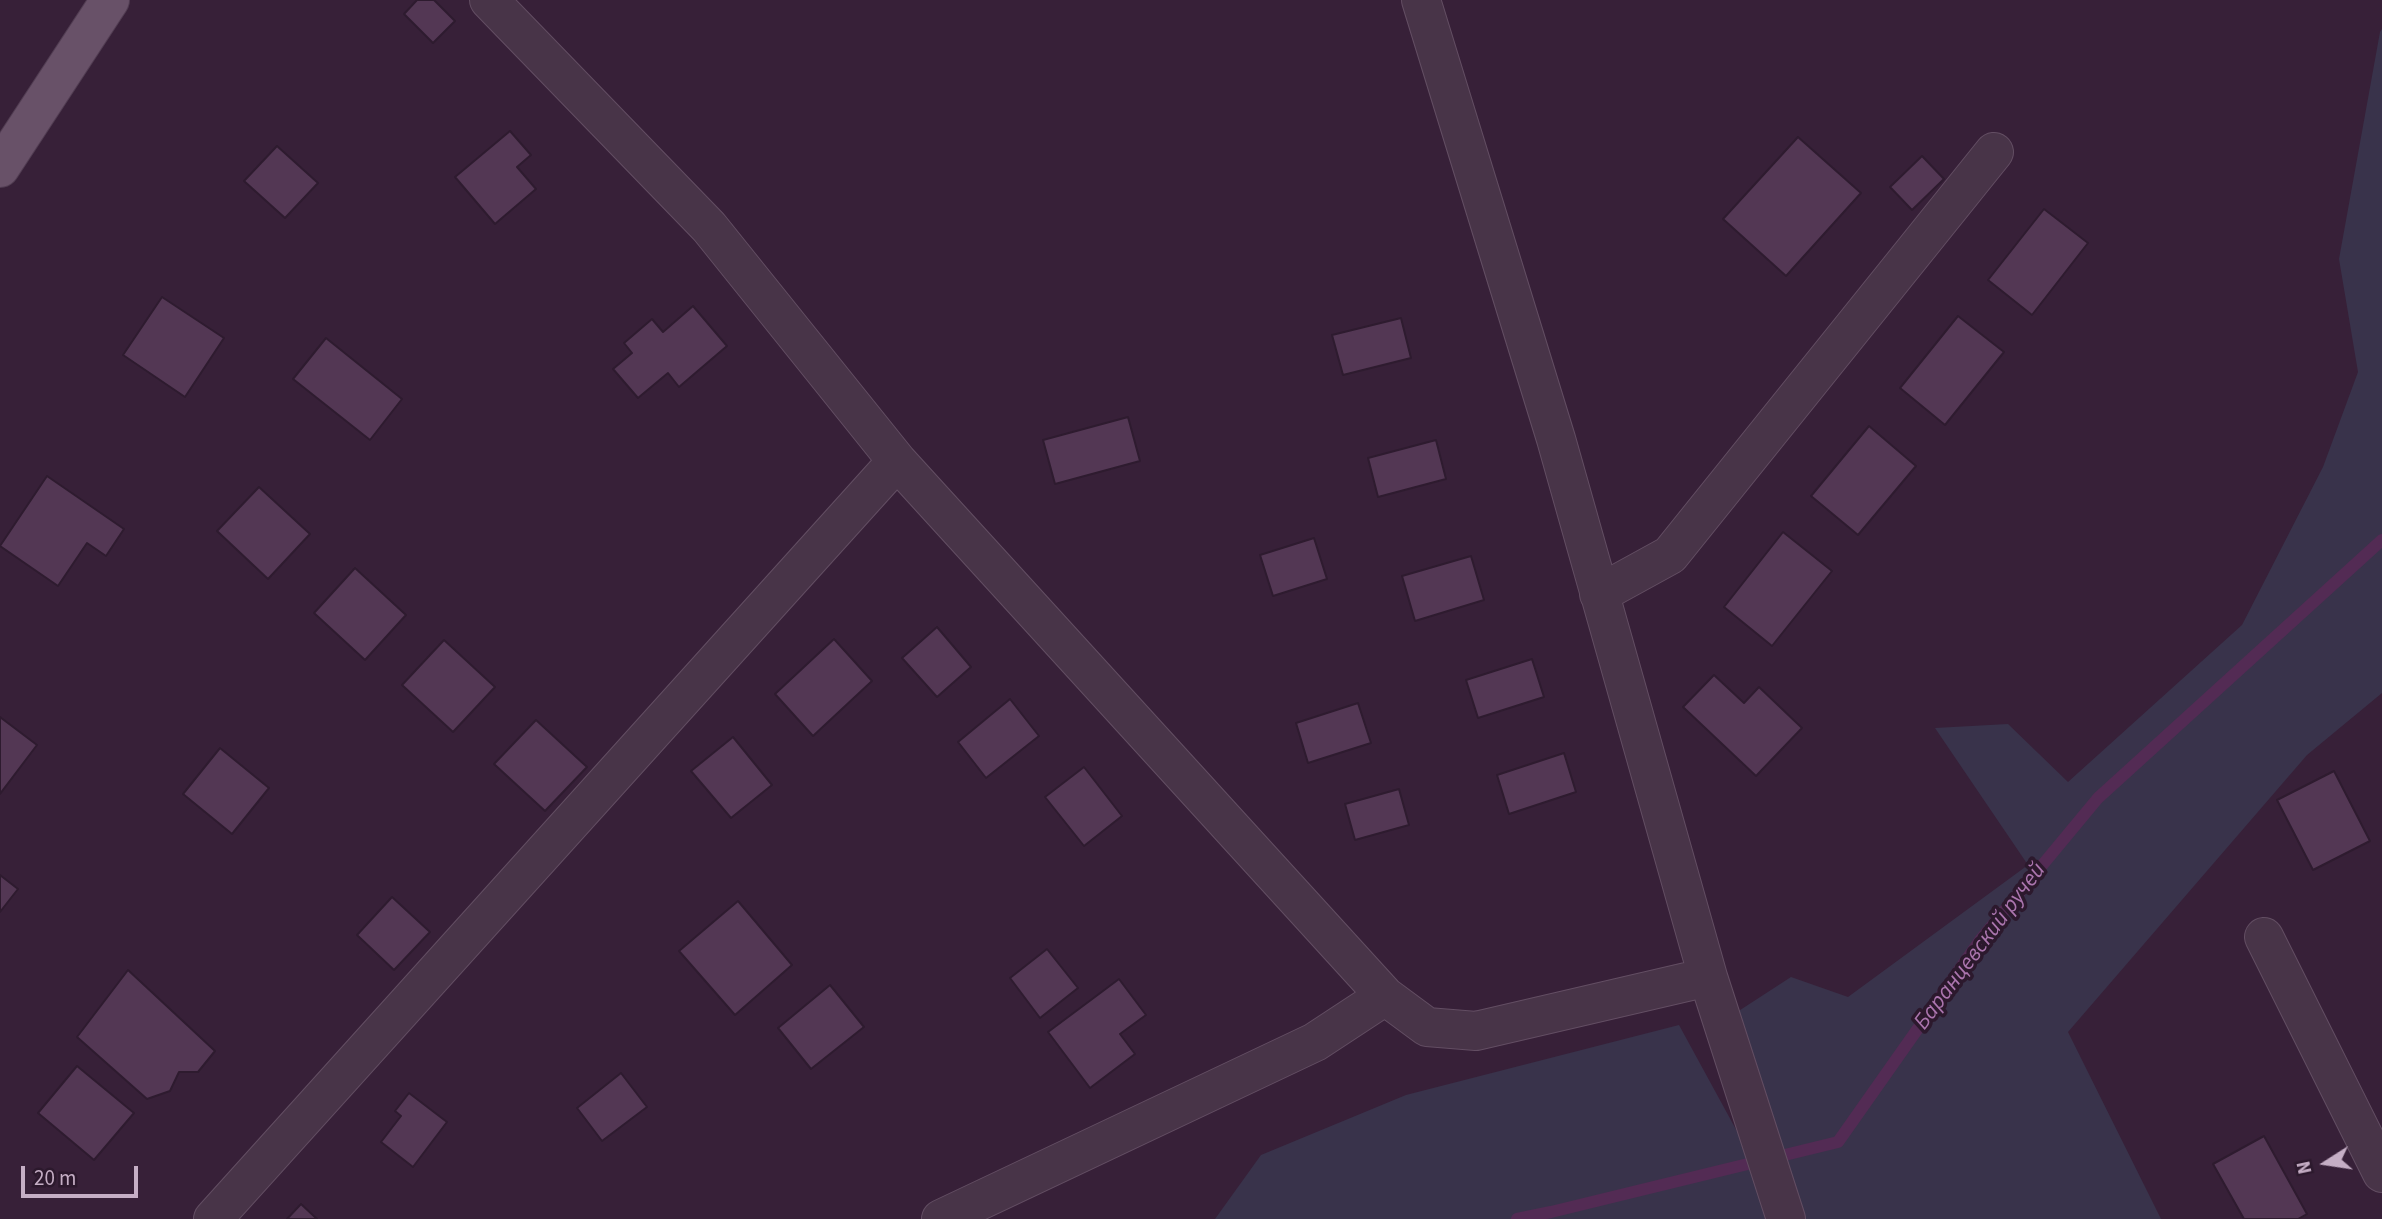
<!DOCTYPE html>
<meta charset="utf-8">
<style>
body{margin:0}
#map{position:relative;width:2382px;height:1219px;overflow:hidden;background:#372038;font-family:"Source Sans 3",sans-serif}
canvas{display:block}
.north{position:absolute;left:2291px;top:1128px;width:70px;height:70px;-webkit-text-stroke:5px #2c192d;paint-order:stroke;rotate:258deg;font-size:19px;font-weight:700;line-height:28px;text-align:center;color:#c5aec5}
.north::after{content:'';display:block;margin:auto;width:24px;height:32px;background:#c5aec5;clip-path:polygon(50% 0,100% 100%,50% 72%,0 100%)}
.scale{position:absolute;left:21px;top:1166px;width:117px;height:32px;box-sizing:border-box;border:4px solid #c5aec5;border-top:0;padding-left:9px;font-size:21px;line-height:24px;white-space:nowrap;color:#c5aec5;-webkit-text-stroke:5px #2c192d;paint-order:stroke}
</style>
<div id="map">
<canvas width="2382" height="1219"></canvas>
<div class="north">N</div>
<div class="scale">20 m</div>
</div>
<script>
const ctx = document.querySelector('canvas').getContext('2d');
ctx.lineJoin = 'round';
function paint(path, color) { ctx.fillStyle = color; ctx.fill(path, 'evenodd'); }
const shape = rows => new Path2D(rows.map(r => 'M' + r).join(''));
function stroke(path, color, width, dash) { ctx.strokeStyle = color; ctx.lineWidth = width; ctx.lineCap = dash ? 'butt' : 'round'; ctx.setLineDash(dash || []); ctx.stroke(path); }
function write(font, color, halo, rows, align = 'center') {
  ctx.font = font + ' "Source Sans 3",sans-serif'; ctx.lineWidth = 7; ctx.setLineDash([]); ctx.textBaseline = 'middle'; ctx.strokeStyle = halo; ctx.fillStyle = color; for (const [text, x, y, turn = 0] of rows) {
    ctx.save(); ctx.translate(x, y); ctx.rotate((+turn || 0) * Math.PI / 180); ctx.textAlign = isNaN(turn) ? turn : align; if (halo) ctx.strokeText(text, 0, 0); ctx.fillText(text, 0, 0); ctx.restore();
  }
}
const green = shape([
 [2382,29,2382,693,2307,755,2068,1032,2161,1219,1215,1219,1261,1155,1406,1095,1679,1025,1739,1135,1734,1014,1791,977,1848,997,2028,865,1935,728,2008,724,2068,782,2242,625,2323,467,2358,372,2339,259,2380,32]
]);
const stream = shape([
 [1517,1219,1551,1212,1838,1142,1981,939,2098,798,2382,540]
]);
const building = shape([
 [417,0,434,0,455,21,433,43,404,14,417,0],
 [510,131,531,155,517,167,536,189,495,224,455,177,510,131],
 [1798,137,1861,193,1786,276,1723,219,1798,137],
 [277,146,318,183,285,218,244,181,277,146],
 [1922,156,1944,179,1912,210,1890,187,1922,156],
 [2044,209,2088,243,2032,315,1988,280,2044,209],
 [162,297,224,338,185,397,123,355,162,297],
 [693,306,727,346,679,387,668,373,638,398,613,369,632,353,624,343,652,319,663,332,693,306],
 [1958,316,2004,352,1945,425,1900,388,1958,316],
 [1401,318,1411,358,1343,375,1332,335,1401,318],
 [326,338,402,399,370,440,293,379,326,338],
 [1128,417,1140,461,1055,484,1043,440,1128,417],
 [1869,426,1916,466,1858,535,1811,496,1869,426],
 [1436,440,1446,479,1378,497,1368,458,1436,440],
 [47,476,124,529,106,556,87,543,58,586,0,546,47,476],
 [259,487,310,534,268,579,217,531,259,487],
 [1783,532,1832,571,1772,646,1724,607,1783,532],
 [1314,538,1327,579,1273,596,1260,555,1314,538],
 [1471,556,1484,600,1415,621,1402,576,1471,556],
 [355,568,406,615,365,660,314,613,355,568],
 [937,627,971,667,937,697,902,658,937,627],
 [834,639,872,681,813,736,775,694,834,639],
 [444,640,495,687,453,732,402,685,444,640],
 [1532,659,1544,697,1478,718,1466,680,1532,659],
 [1714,675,1744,703,1759,687,1802,728,1756,776,1683,707,1714,675],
 [1010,699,1039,736,986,778,958,742,1010,699],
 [1358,703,1371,743,1308,763,1296,723,1358,703],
 [0,717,37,745,0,794,0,717],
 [536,720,587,767,545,811,494,764,536,720],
 [733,737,772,785,731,818,691,771,733,737],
 [220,748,269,788,232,834,183,794,220,748],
 [1564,753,1576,792,1509,814,1497,775,1564,753],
 [1084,767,1122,816,1084,846,1045,797,1084,767],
 [2334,771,2370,841,2313,870,2277,800,2334,771],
 [1399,789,1409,825,1355,840,1345,804,1399,789],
 [0,875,18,889,0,912,0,875],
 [392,897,430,932,394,970,357,935,392,897],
 [738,901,792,965,735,1015,679,951,738,901],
 [1047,949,1078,988,1040,1018,1010,978,1047,949],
 [128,970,215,1051,198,1072,179,1072,170,1091,147,1099,77,1037,128,970],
 [1119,979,1146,1015,1120,1034,1135,1054,1090,1088,1048,1032,1119,979],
 [830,985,864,1027,811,1069,778,1028,830,985],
 [77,1066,134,1113,94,1160,38,1113,77,1066],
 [621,1073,647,1107,602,1141,577,1108,621,1073],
 [409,1093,447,1122,413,1167,381,1142,401,1116,395,1111,409,1093],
 [2264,1136,2307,1214,2298,1219,2244,1219,2213,1164,2264,1136],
 [301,1204,317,1219,287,1219,301,1204]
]);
const minor = shape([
 [489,0,709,227,897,461,1385,996,1315,1042,941,1219],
 [1421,0,1556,439,1708,977],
 [1599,594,1670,555,1994,152],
 [2264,937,2382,1173],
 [1385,996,1427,1027,1476,1031,1708,977,1786,1219],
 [213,1219,897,461]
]);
const major = shape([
 [0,168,110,0]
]);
const waterNames = [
 ["Баранцевский ручей",1981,947,-53]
];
paint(green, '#39334b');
stroke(stream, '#532b54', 12);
paint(building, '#533754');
stroke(building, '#2e1b2f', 2);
stroke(minor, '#634e63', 40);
stroke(major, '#513d52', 40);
stroke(minor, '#483448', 38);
stroke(major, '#685168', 38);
write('italic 23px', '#ab75ae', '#2c192d', waterNames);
</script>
